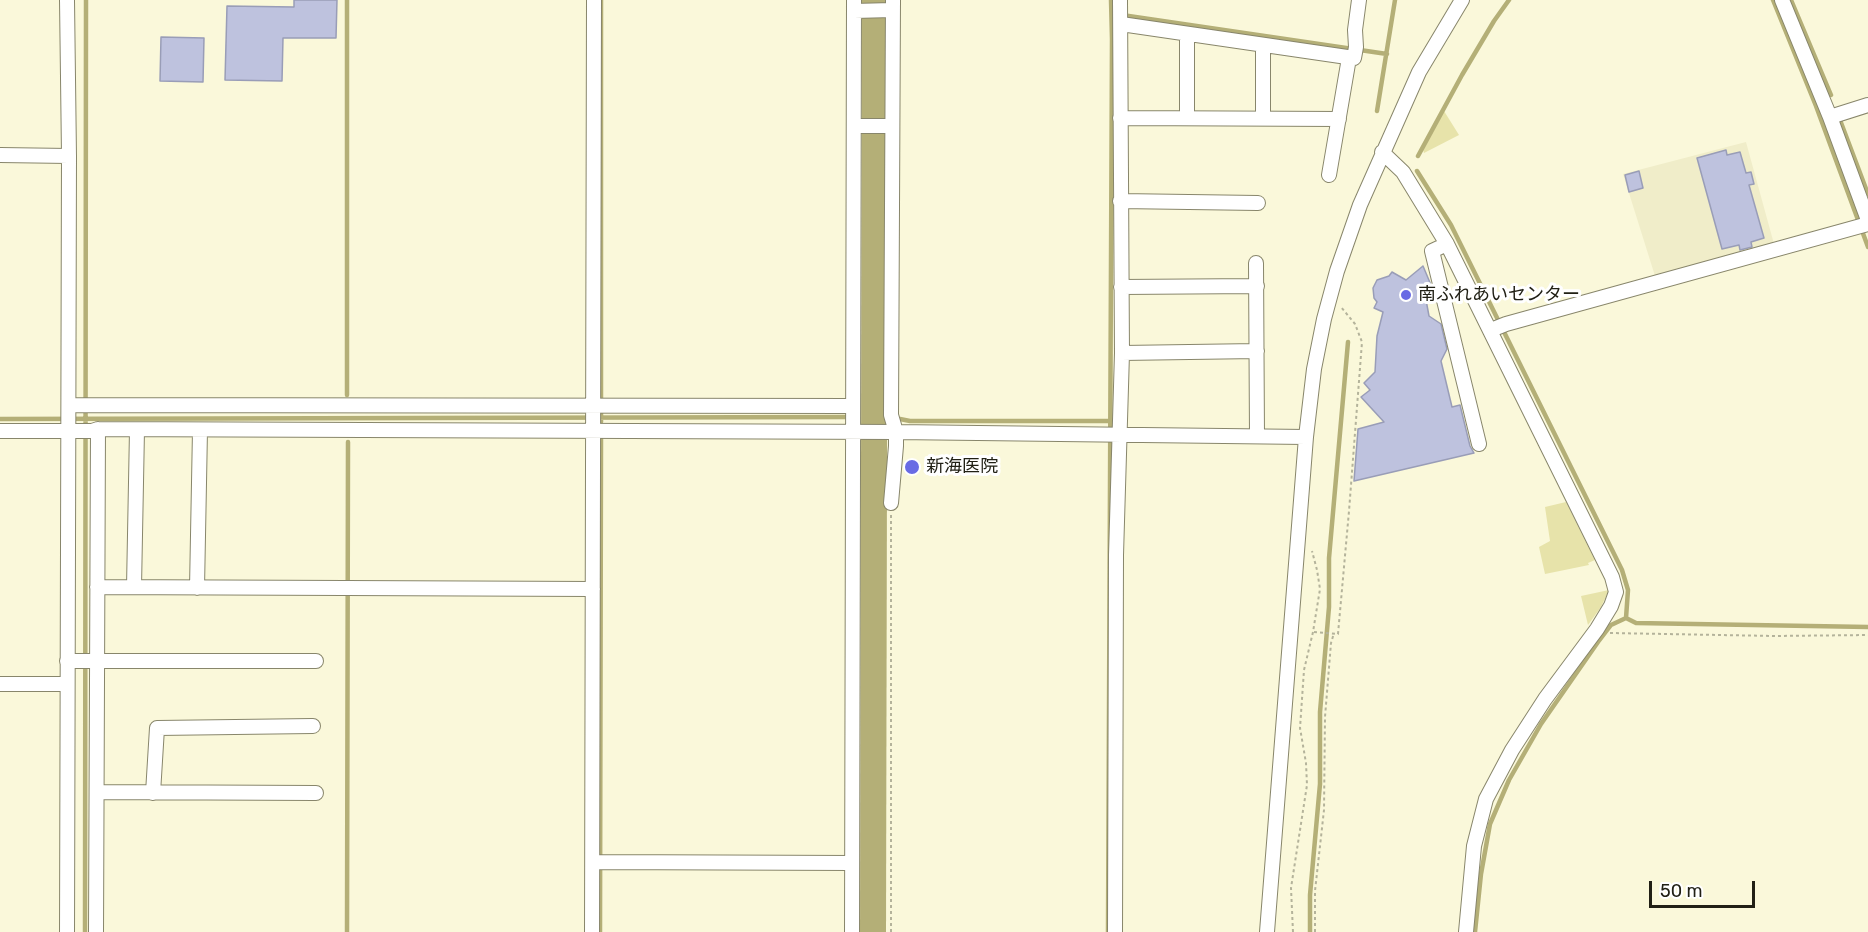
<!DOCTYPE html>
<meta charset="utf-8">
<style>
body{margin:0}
#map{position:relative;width:1868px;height:932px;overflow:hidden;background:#faf8da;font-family:Rubik,sans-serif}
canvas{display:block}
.scale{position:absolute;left:1649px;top:881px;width:106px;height:27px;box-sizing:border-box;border:3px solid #212015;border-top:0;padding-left:8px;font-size:18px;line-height:21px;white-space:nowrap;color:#212015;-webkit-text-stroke:4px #fff;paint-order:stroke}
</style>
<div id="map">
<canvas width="1868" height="932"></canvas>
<div class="scale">50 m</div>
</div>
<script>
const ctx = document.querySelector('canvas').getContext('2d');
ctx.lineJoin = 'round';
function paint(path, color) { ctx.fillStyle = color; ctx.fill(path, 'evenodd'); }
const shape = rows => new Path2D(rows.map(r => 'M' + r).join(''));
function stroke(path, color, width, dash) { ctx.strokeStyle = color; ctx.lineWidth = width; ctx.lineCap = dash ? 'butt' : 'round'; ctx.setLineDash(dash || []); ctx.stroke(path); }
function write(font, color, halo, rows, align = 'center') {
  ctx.font = font + ' Rubik,"Noto Sans JP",sans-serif'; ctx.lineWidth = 6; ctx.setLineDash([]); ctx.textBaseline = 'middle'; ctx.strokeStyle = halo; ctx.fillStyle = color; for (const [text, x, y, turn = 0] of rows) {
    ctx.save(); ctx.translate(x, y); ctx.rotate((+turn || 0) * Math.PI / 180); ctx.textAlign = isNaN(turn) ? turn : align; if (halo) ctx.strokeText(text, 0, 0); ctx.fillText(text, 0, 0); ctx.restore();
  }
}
const built = shape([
 [1746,142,1774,244,1655,276,1623,174],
 [1726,150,1727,155,1740,152,1746,173,1751,172,1754,184,1749,185,1764,238,1751,242,1752,248,1741,251,1739,245,1722,249,1697,158],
 [1639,172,1643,188,1629,192,1625,176]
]);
const green = shape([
 [1444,111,1459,135,1424,153,1423,150],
 [1566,502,1595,560,1588,563,1589,565,1545,574,1539,547,1550,541,1545,507],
 [1609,590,1601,607,1588,625,1581,596]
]);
const stream = shape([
 [1773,0,1816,106,1868,247],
 [1791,0,1831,95],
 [1122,15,1387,54],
 [1377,111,1395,0],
 [1840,120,1868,194],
 [1418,156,1462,75,1494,21,1509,0],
 [1417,171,1451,225,1622,570,1628,590,1626,618,1636,623,1868,627],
 [347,395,347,0],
 [867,415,874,415],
 [0,419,845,417],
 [874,419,885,419],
 [900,419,910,421,1109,421],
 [601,422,601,0],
 [85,932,86,0],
 [347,932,348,442],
 [600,932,601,439],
 [1108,932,1112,39,1111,0],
 [1310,932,1310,895,1320,784,1320,712,1329,607,1329,558,1348,342],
 [1475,932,1481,874,1490,824,1509,780,1541,724,1598,642,1611,625,1626,618]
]);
const river = shape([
 [873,932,875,0]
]);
const building = shape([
 [294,0,337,0,336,38,283,38,282,81,225,80,227,6,294,7,294,0],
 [161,37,204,38,203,82,160,81,161,37],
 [1726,150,1727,155,1740,152,1746,173,1751,172,1754,184,1749,185,1764,238,1751,242,1752,247,1740,250,1739,245,1722,249,1697,158,1726,150],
 [1639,171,1643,188,1629,192,1625,175,1639,171],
 [1423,266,1431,285,1424,289,1429,316,1441,324,1447,349,1441,361,1452,407,1460,405,1470,446,1474,453,1354,481,1358,429,1384,422,1361,397,1370,390,1364,383,1375,372,1377,336,1383,312,1374,308,1377,302,1374,298,1373,288,1377,280,1389,276,1392,272,1406,280,1423,266]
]);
const path = shape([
 [1314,632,1338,634,1349,511,1362,342,1355,324,1341,307],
 [1610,633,1775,636,1868,635],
 [891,932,891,515],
 [1293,932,1291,888,1307,785,1306,763,1300,728,1304,670,1313,632,1320,589,1317,570,1312,551],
 [1315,932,1315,891,1324,810,1325,717,1331,643,1334,633]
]);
const minor = shape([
 [67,0,69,156,67,932],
 [1782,0,1830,117,1868,220],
 [854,11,892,10],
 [1121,24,1354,58,1356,47,1355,30,1359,0],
 [1263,45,1263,118],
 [1830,117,1868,105],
 [1120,118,1339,119],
 [1187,118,1187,34],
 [854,126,892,126],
 [1382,152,1403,172,1447,244,1612,577,1616,592,1611,606,1597,629,1545,699,1512,750,1486,799,1474,846,1466,932],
 [0,155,69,156],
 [1329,175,1349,58],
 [1120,201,1258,203],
 [1447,244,1432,251,1479,444],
 [1256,263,1257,436],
 [1121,287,1257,286],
 [1491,330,1506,324,1868,224],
 [1122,353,1257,351],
 [69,405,853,406],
 [0,431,92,431,98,429,896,432,1306,437],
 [891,503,896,446,896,432,891,415,893,0],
 [97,587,593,589],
 [134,587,137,430],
 [197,588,200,430],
 [67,661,316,661],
 [0,684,67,684],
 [97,792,316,793],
 [153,793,157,728,313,726],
 [593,862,852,863],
 [96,932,98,429],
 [592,932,594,0],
 [852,932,854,0],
 [1115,932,1116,555,1122,353,1120,0],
 [1267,932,1306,437,1314,369,1324,319,1337,271,1360,205,1419,72,1462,0]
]);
const markers = [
 [1406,295,6,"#696be4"],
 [912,467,8,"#696be4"]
];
const poiNames = [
 ["南ふれあいセンター",1418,295],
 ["新海医院",926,467]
];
paint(built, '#f0edc9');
paint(green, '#e7e3aa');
stroke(stream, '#b4af77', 4.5);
stroke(river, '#b4af77', 26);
paint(building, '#bec2de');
stroke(building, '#999db7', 1.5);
stroke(minor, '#88866b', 16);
stroke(path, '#b4b39b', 2, [3, 3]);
stroke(minor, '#fff', 14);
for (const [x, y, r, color] of markers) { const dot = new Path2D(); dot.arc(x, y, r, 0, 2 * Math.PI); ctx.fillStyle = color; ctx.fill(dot); stroke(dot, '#fff', 2); }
write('18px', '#212015', '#fff', poiNames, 'left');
</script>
